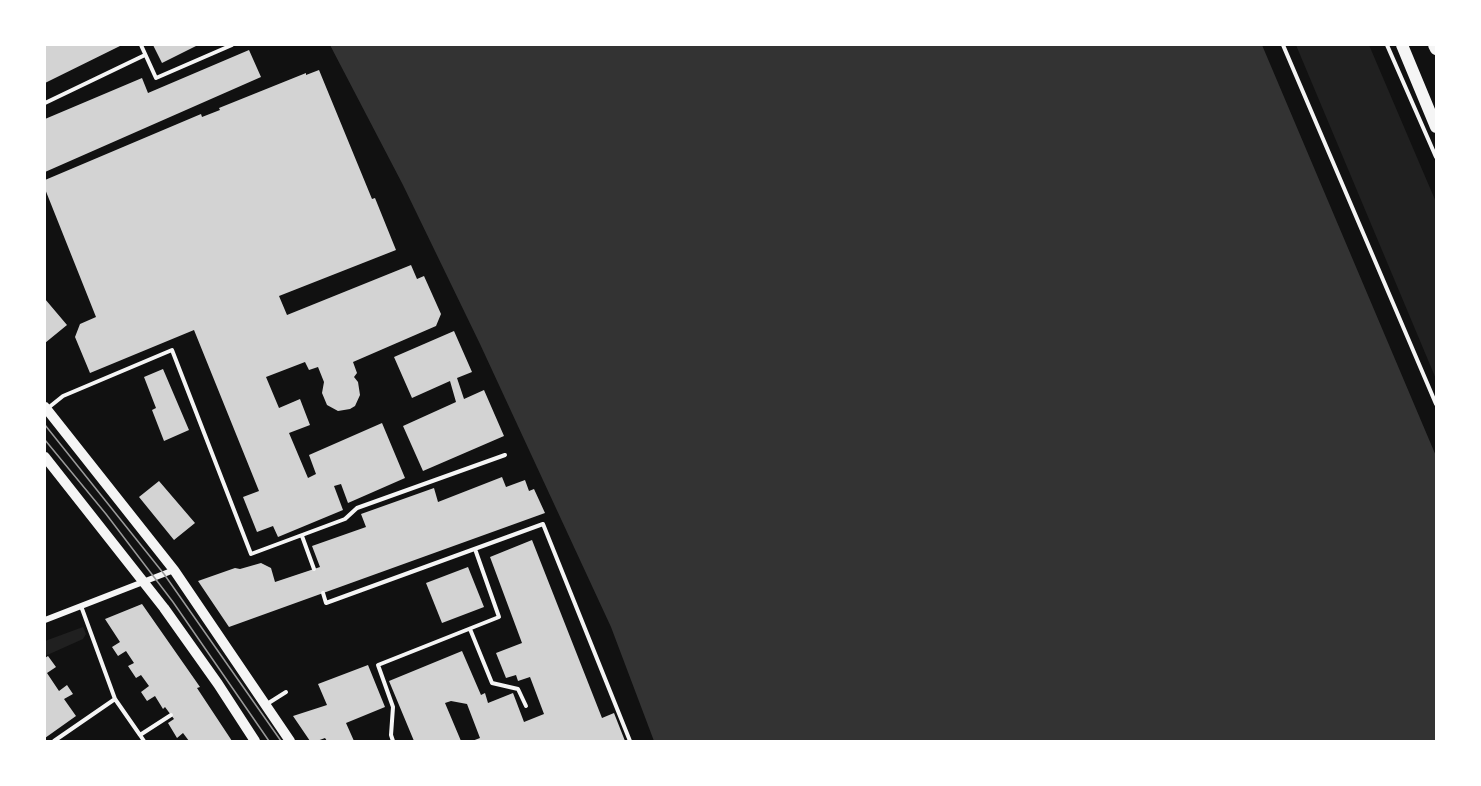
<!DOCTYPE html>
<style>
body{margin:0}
#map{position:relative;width:1481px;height:786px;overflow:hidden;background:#111;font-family:Ubuntu,sans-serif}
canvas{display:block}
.frame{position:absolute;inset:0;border:46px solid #fff;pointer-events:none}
</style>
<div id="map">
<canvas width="1481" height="786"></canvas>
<div class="frame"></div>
</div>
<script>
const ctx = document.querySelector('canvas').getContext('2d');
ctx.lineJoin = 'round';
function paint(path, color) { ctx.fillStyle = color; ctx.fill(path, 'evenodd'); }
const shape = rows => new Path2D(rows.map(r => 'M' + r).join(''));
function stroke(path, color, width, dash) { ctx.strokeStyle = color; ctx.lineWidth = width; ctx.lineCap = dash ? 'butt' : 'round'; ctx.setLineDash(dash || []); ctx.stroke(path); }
const green = shape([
 [1296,45,1369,45,1427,181,1436,202,1436,379],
 [83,627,86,634,83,639,45,656,45,641]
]);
const water = shape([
 [330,45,1262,45,1436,456,1436,741,654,741,611,627,480,344,403,185]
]);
const building = shape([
 [45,45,122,45,45,83],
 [153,45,198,45,162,63],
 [249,50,261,77,45,172,45,119,142,78,148,93],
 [319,70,372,199,375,198,396,250,279,296,287,315,411,265,417,279,424,276,441,314,436,326,353,362,357,373,354,377,358,382,360,395,355,406,350,409,338,411,327,405,322,393,324,382,318,367,309,370,305,362,266,377,279,408,300,399,310,425,289,433,308,478,316,474,309,455,382,423,405,478,348,503,341,484,334,486,343,510,278,537,273,526,257,532,243,497,259,491,194,330,90,373,75,337,80,324,96,317,45,189,45,180,201,114,202,117,220,110,219,108,306,73,306,75],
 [45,299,67,325,45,343],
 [454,331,472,372,457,378,464,399,484,390,504,436,423,471,403,426,456,402,450,381,412,398,394,357],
 [163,369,189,430,164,441,152,410,156,408,144,377],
 [502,477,506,487,525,480,529,491,534,489,545,513,229,627,198,581,235,568,240,569,261,563,271,568,275,582,320,567,312,546,366,527,361,514,434,488,438,502],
 [159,481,195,523,174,540,139,497],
 [532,540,602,718,614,713,625,741,472,741,480,738,467,704,451,701,445,703,461,741,414,741,389,681,462,651,481,695,485,693,488,703,513,693,524,722,544,714,530,677,518,681,516,675,506,678,496,653,522,643,490,557],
 [468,567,484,607,442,623,426,583],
 [142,604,200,687,197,688,232,741,189,741,183,733,177,738,168,723,174,719,165,707,163,709,155,696,147,701,141,692,149,686,141,675,136,678,128,666,134,663,126,651,118,656,112,647,120,642,105,619],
 [48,656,56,667,47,673,59,691,67,685,73,694,64,699,76,716,45,738,45,658],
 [368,665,385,707,346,723,354,741,327,741,325,738,317,741,310,741,293,716,327,705,318,684]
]);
const service = shape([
 [141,45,156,78,232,45],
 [1283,45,1436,404],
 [1387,45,1436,157],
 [45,103,145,55],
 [48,408,63,396,172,350,251,554,345,519,357,508,505,455],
 [302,536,314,569],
 [323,593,326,603,543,524,630,741],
 [81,606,115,699,140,735,171,715],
 [470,629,492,683,518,689,526,706],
 [267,704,286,692],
 [140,735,144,741],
 [54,741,115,699],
 [393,741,391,735,393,707,378,665,499,617,475,549]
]);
const minor = shape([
 [45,620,174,570]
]);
const secondary = shape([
 [45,407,174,570,290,741],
 [45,457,164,608,218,684,255,741]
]);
const primary = shape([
 [1402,45,1436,127],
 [1434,45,1436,49]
]);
const tram = shape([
 [45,425,164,574,281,741],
 [45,440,106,514,173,602,269,741]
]);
paint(green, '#202020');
paint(water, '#333');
paint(building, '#d3d3d3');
stroke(service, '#f5f5f5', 4);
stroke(minor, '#f5f5f5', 6);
stroke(secondary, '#f5f5f5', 10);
stroke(primary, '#f5f5f5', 12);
stroke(tram, '#9a9a9a', 1.5);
</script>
